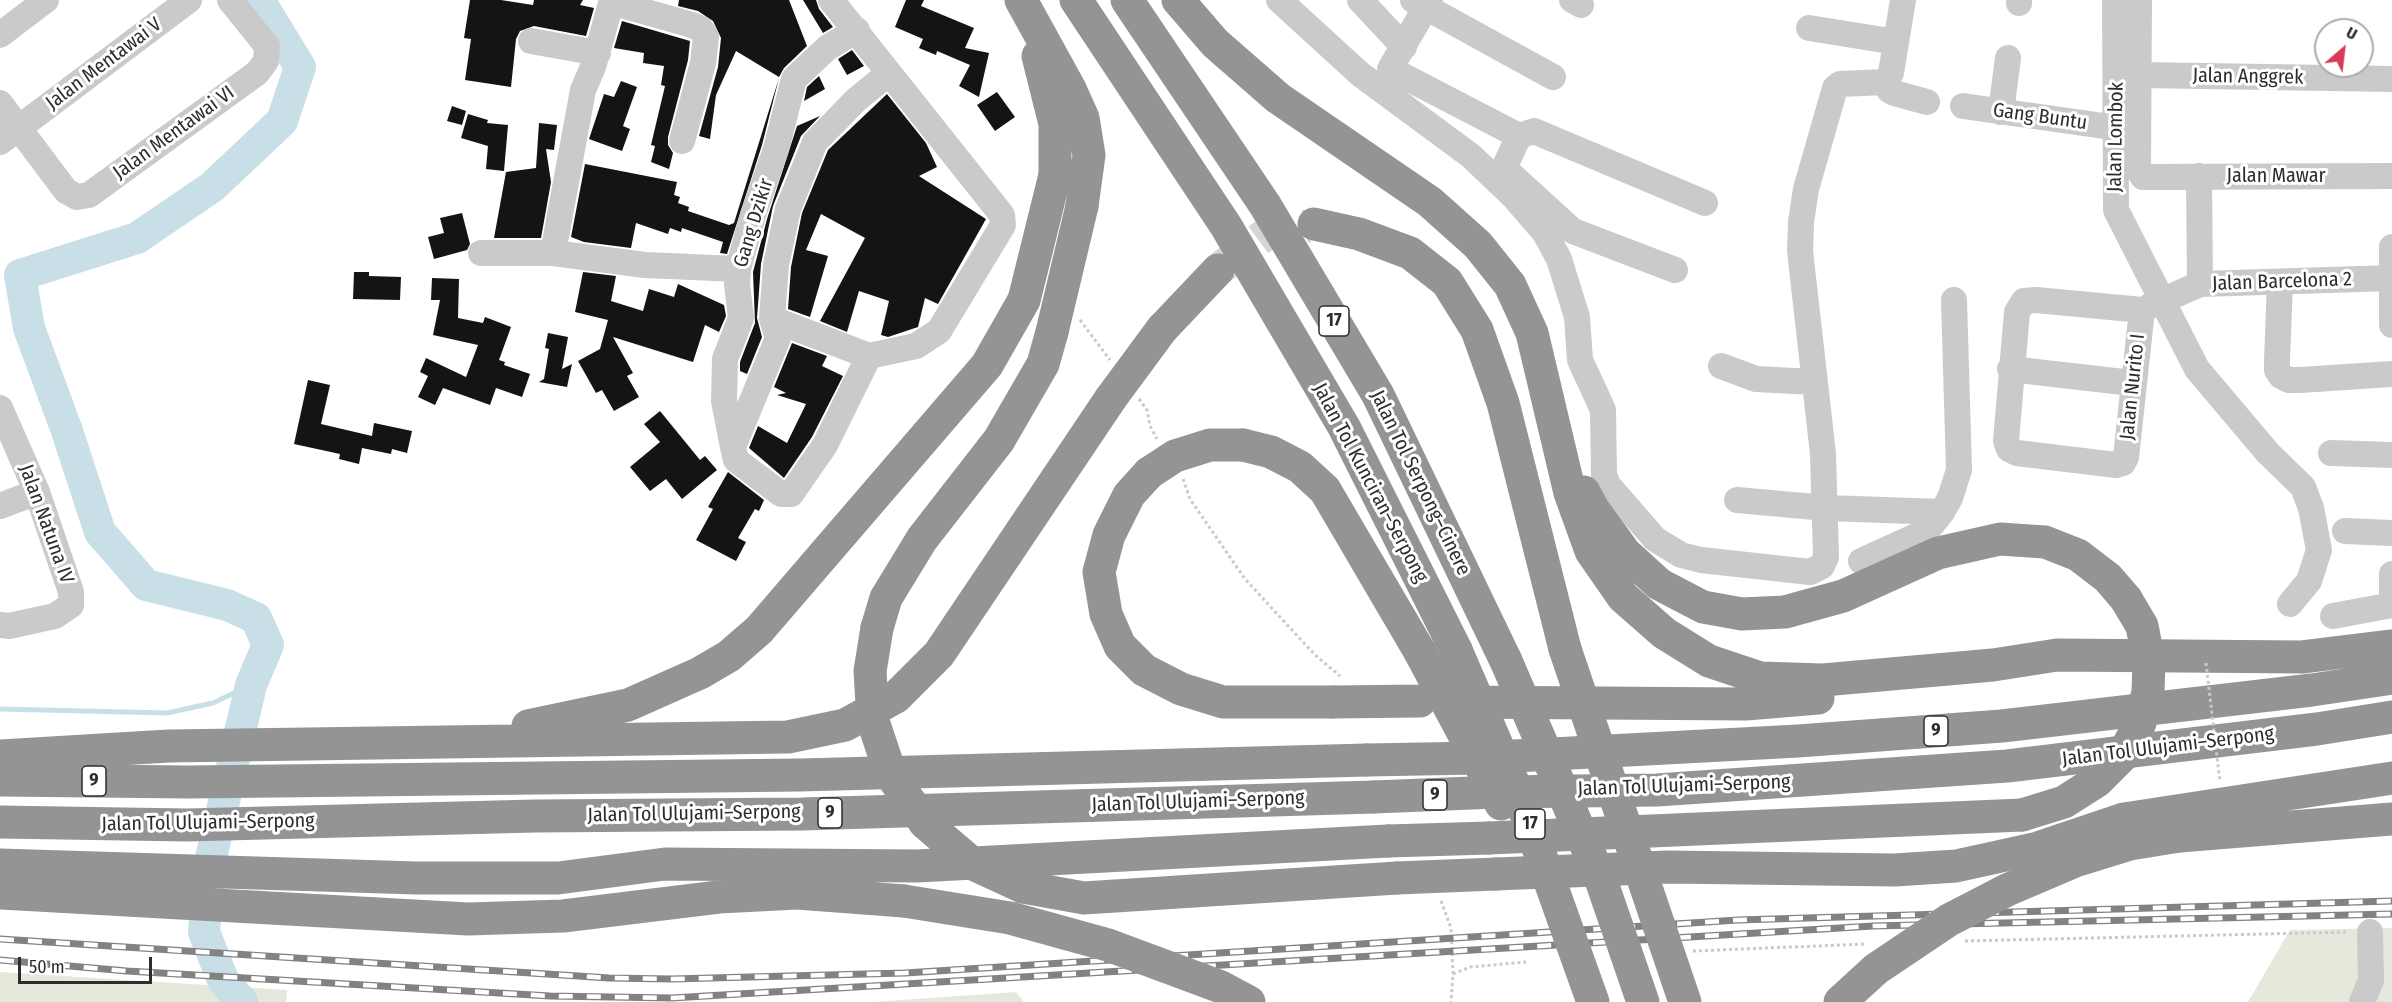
<!DOCTYPE html>
<meta charset="utf-8">
<style>
body{margin:0}
#map{position:relative;width:2392px;height:1002px;overflow:hidden;background:#fff;font-family:"Fira Sans Condensed",sans-serif}
canvas{display:block}
.north{position:absolute;left:2314px;top:18px;width:60px;height:60px;box-sizing:border-box;background:#fff;border:2px solid #ababab;border-radius:50%;rotate:28deg;font-size:16px;font-weight:700;line-height:24px;text-align:center;color:#2d2d2d}
.north::after{content:'';display:block;margin:auto;width:21px;height:27px;background:#d83b56;clip-path:polygon(50% 0,100% 100%,50% 72%,0 100%)}
.scale{position:absolute;left:18px;top:957px;width:134px;height:27px;box-sizing:border-box;border:3px solid #2d2d2d;border-top:0;padding-left:8px;font-size:18px;line-height:21px;white-space:nowrap;color:#2d2d2d;-webkit-text-stroke:4px #fff;paint-order:stroke}
</style>
<div id="map">
<canvas width="2392" height="1002"></canvas>
<div class="north">U</div>
<div class="scale">50 m</div>
</div>
<script>
const ctx = document.querySelector('canvas').getContext('2d');
ctx.lineJoin = 'round';
function paint(path, color) { ctx.fillStyle = color; ctx.fill(path, 'evenodd'); }
const shape = rows => new Path2D(rows.map(r => 'M' + r).join(''));
function stroke(path, color, width, dash) { ctx.strokeStyle = color; ctx.lineWidth = width; ctx.lineCap = dash ? 'butt' : 'round'; ctx.setLineDash(dash || []); ctx.stroke(path); }
function write(font, color, halo, rows, align = 'center') {
  ctx.font = font + ' "Fira Sans Condensed",sans-serif'; ctx.lineWidth = 6; ctx.setLineDash([]); ctx.textBaseline = 'middle'; ctx.strokeStyle = halo; ctx.fillStyle = color; for (const [text, x, y, turn = 0] of rows) {
    ctx.save(); ctx.translate(x, y); ctx.rotate((+turn || 0) * Math.PI / 180); ctx.textAlign = isNaN(turn) ? turn : align; if (halo) ctx.strokeText(text, 0, 0); ctx.fillText(text, 0, 0); ctx.restore();
  }
}
const green = shape([
 [2392,928,2392,1002,2248,1002,2290,930],
 [0,972,287,990,286,1002,0,1002],
 [1016,992,1024,1002,868,1002,873,1002]
]);
const stream = shape([
 [0,709,167,713,213,703,251,685]
]);
const river = shape([
 [242,1002,223,980,204,932,210,862,251,685,268,645,256,618,227,605,146,585,100,532,67,431,29,328,20,275,137,238,212,187,282,121,300,67,259,0]
]);
const building = shape([
 [470,0,501,0,533,5,534,0,583,0,580,5,594,8,586,36,534,26,520,31,516,39,511,87,465,80,471,39,464,38],
 [679,0,789,0,807,46,784,68,779,77,736,51,716,95,710,139,699,136,718,67,721,38,713,21,698,11,678,6],
 [803,0,816,0,819,9,833,27,823,33],
 [906,0,924,0,921,6,974,28,965,48,989,53,979,97,959,86,970,65,937,51,936,55,919,48,923,39,895,27],
 [622,21,690,41,688,60,668,137,668,145,673,153,669,169,651,162,655,146,651,145,665,86,661,85,664,66,643,63,644,53,614,48],
 [852,50,864,66,847,75,838,59],
 [819,76,825,89,804,101,807,87],
 [779,78,762,145,727,254,720,253,723,242,682,228,681,232,670,228,668,234,636,223,631,248,584,242,571,237,585,164,677,182,674,195,680,197,678,203,689,207,688,211,729,225,734,223],
 [621,81,637,87,623,126,630,129,622,151,589,139,604,94,614,97],
 [997,92,1015,117,995,131,977,105],
 [887,94,926,143,937,167,919,176,986,219,938,304,925,298,918,327,888,337,881,335,889,301,859,291,847,332,820,321,865,238,821,214,806,250,828,256,810,317,788,309,791,267,802,213,828,150],
 [452,106,466,111,462,125,447,121],
 [468,114,488,120,487,123,508,125,504,171,486,169,488,146,461,138],
 [820,116,801,136,773,206,761,264,757,318,762,337,747,374,740,371,740,362,755,323,753,272,767,219,797,126],
 [539,123,557,125,554,150,546,149,551,182,541,238,494,238,506,172,536,168],
 [462,213,470,244,467,250,434,259,428,237,444,233,440,218],
 [354,272,369,272,369,276,401,277,400,300,353,299],
 [583,272,616,276,611,301,643,311,649,289,674,297,678,284,724,305,726,316,719,332,705,325,693,362,613,337,633,373,627,376,639,397,614,411,602,390,596,393,578,361,600,349,608,320,575,312],
 [432,278,459,279,458,318,483,323,485,317,511,327,499,360,505,362,504,365,530,374,522,397,496,388,490,405,443,388,435,405,418,397,428,376,420,372,426,358,466,377,478,345,433,335,440,300,431,300],
 [548,333,568,337,562,369,572,364,567,387,539,382,544,379,549,349,545,348],
 [792,343,827,356,822,366,843,376,812,437,784,478,749,448,758,426,787,443,806,404,777,395,786,393,774,387],
 [308,380,330,385,321,424,372,436,374,423,412,431,407,453,392,449,391,454,362,448,359,464,339,459,340,454,294,444],
 [660,411,700,460,705,456,717,470,682,499,666,479,650,491,630,467,660,442,644,424],
 [728,472,764,500,759,511,755,509,738,538,746,542,736,561,696,540,713,509,708,507]
]);
const highwayTunnel = shape([
 [1219,269,1266,234,1308,226]
]);
const path = shape([
 [1080,320,1110,360],
 [1139,399,1147,410,1150,426,1157,439],
 [1183,479,1190,499,1245,579,1315,655,1340,676],
 [1441,901,1451,928,1453,974,1451,1002],
 [1965,941,2348,932],
 [1693,951,1866,944],
 [1453,974,1470,967,1526,962]
]);
const minor = shape([
 [1279,0,1360,74,1471,156,1514,197,1545,233,1559,259,1577,317,1580,360,1603,410,1604,475,1608,485,1655,539,1681,555,1701,560,1810,572,1822,566,1826,557,1823,454,1800,251,1801,222,1806,189,1835,88,1840,84,1885,82],
 [1360,0,1404,47],
 [1413,0,1553,77],
 [1430,0,1390,69,1519,136,1534,131,1705,203],
 [1572,0,1581,5],
 [2115,0,2116,210,2197,369,2268,453,2303,487,2311,508,2319,550,2309,581,2290,604],
 [2139,0,2138,169,2143,177,2392,176],
 [611,2,692,25,701,29,706,37,703,63,682,141],
 [2019,3,2019,0],
 [1809,28,1896,42],
 [0,35,46,0],
 [531,41,598,53],
 [2140,75,2392,79],
 [1885,82,1891,73,1903,0],
 [1885,82,1889,90,1894,93,1927,102],
 [0,103,66,191,77,197,89,195,257,73,266,61,267,46,230,0],
 [1963,106,2118,128],
 [2001,112,2008,58],
 [1519,136,1504,168,1573,231,1675,270],
 [0,142,189,0],
 [2199,176,2200,284],
 [2392,247,2392,325],
 [481,253,553,253,583,90,593,67,612,0],
 [553,253,645,265,738,269],
 [2280,282,2277,361,2277,370,2281,376,2289,380,2300,380,2392,374],
 [2036,300,2142,310,2126,457,2123,463,2116,465,2017,453,2009,449,2006,441,2017,312,2024,301,2036,300],
 [2150,306,2200,284,2392,278],
 [772,319,869,356,916,346,939,331,1003,225,1002,215,831,0],
 [869,356,825,445,791,494,781,494,736,460,733,447,778,338,772,319,776,265,788,209,815,142,856,100,889,73],
 [1721,366,1756,379,1813,382],
 [2010,369,2132,383],
 [0,408,37,492,71,592,71,605,55,616,9,626,0,625],
 [733,447,724,401,725,359,741,318,737,284,738,269,753,215,776,149,794,79,827,48,857,30],
 [2331,453,2392,455],
 [1737,500,1826,508,1942,512],
 [0,506,37,492],
 [2345,531,2392,533],
 [1861,561,1927,531,1942,512,1950,498,1959,470,1954,300],
 [2392,605,2392,574],
 [2333,616,2392,605],
 [2362,1002,2371,980,2370,932]
]);
const highway = shape([
 [1021,0,1070,89,1083,118,1089,155,1082,206],
 [1076,0,1226,226,1344,427,1456,650],
 [1127,0,1265,205,1378,395,1506,661],
 [1178,0,1215,43,1278,98,1430,202,1478,245,1510,285,1532,333,1570,493,1591,551,1623,597,1664,633,1709,661,1760,678,1823,680,1993,665,2057,655,2302,657,2392,646],
 [1038,56,1055,124,1055,175],
 [1314,224,1359,234,1410,253,1447,282,1477,330,1503,403,1565,649],
 [1162,329,1218,270],
 [1243,445,1271,452,1300,467,1325,490,1420,652],
 [1149,473,1129,495,1109,535,1099,572,1106,614,1120,646,1144,670,1181,689,1223,702,1333,702],
 [1584,492,1593,509,1625,553,1659,584,1703,607,1742,614,1785,612,1843,596,1938,553,2000,539,2045,542,2078,555,2108,578,2126,599],
 [877,628,886,598,922,539,999,440,1043,364,1052,332],
 [1453,702,1746,704,1818,698],
 [528,726,628,705,700,673,729,656,759,630,987,365,1024,300],
 [0,756,169,746,788,737,845,725,896,697,939,654,1111,398],
 [1477,758,1798,741,2002,726,2312,690,2392,678],
 [0,780,189,782,800,775,1367,760],
 [1496,792,1657,790,2007,766,2317,729,2392,717],
 [0,822,187,825,535,816,802,814,1374,797],
 [2179,836,2392,819],
 [1489,838,2022,815],
 [0,865,416,878,558,878,665,864,917,866,1388,841],
 [1496,874,1668,867,1895,870,1956,866,2038,848,2124,819,2392,778],
 [1023,887,1084,898,1397,878],
 [0,893,468,919,563,916,719,897,797,893,904,901]
]);
const rail = shape([
 [0,939,609,978,672,979,905,973,1738,920,2392,901],
 [0,960,127,971,550,996,672,998,1873,926,2392,914]
]);
const pathBridge = shape([
 [2206,663,2220,782]
]);
const highwayBridge = shape([
 [1024,300,1055,175],
 [1052,332,1082,206],
 [1111,398,1162,329],
 [1149,473,1175,456,1210,445,1243,445],
 [877,628,870,671,873,721,891,775,925,823,973,864,1023,887],
 [1565,649,1685,1002],
 [1456,650,1522,803,1593,1002],
 [1420,652,1501,804],
 [1506,661,1601,880,1643,1002],
 [1333,702,1420,701],
 [1367,760,1477,758],
 [1374,797,1496,792],
 [2022,815,2064,802,2097,781,2123,755,2140,723,2148,692,2149,662,2142,626,2126,599],
 [1388,841,1489,838],
 [1397,878,1496,874],
 [904,901,1010,918,1108,945,1221,987,1249,1002],
 [1840,1002,1876,969,1949,920,2007,890,2075,861,2130,844,2179,836]
]);
const shields = [
 [1334,321,30],
 [1936,731,24],
 [94,781,24],
 [1435,795,24],
 [830,813,24],
 [1530,824,30]
];
const shieldNames = [
 ["17",1334,321],
 ["9",1936,731],
 ["9",94,781],
 ["9",1435,795],
 ["9",830,813],
 ["17",1530,824]
];
const streetNames = [
 ["Jalan Mentawai V",104,64,-37],
 ["Jalan Anggrek",2248,77,1],
 ["Gang Buntu",2040,117,8],
 ["Jalan Mentawai VI",174,133,-36],
 ["Jalan Lombok",2116,137,-89],
 ["Jalan Mawar",2276,176],
 ["Gang Dzikir",754,223,-73],
 ["Jalan Barcelona 2",2282,282,-2],
 ["Jalan Nurito I",2133,387,-84],
 ["Jalan Tol Kunciran–Serpong",1370,483,62],
 ["Jalan Tol Serpong–Cinere",1420,483,64],
 ["Jalan Natuna IV",46,524,70],
 ["Jalan Tol Ulujami–Serpong",2168,747,-7],
 ["Jalan Tol Ulujami–Serpong",1684,786,-2],
 ["Jalan Tol Ulujami–Serpong",1198,802,-2],
 ["Jalan Tol Ulujami–Serpong",694,814,-1],
 ["Jalan Tol Ulujami–Serpong",208,823,-1]
];
paint(green, '#e4e9db');
stroke(stream, '#c8dfe8', 5);
stroke(river, '#c8dfe8', 32);
paint(building, '#141414');
stroke(highwayTunnel, '#d5d5d5', 33, [33, 16]);
stroke(path, '#cacaca', 3, [3, 3]);
stroke(minor, '#cacaca', 26);
stroke(highway, '#949494', 33);
stroke(rail, '#828282', 7);
stroke(rail, '#fff', 4.5, [14]);
stroke(pathBridge, '#cacaca', 3, [3, 3]);
stroke(highwayBridge, '#949494', 33);
for (const [x, y, w] of shields) { const box = new Path2D(); box.roundRect(x - w / 2, y - 15, w, 30, 4.5); ctx.fillStyle = '#fff'; ctx.fill(box); stroke(box, '#2d2d2d', 1.5); }
write('bold 18px', '#2d2d2d', null, shieldNames);
write('20px', '#2d2d2d', '#fff', streetNames);
</script>
